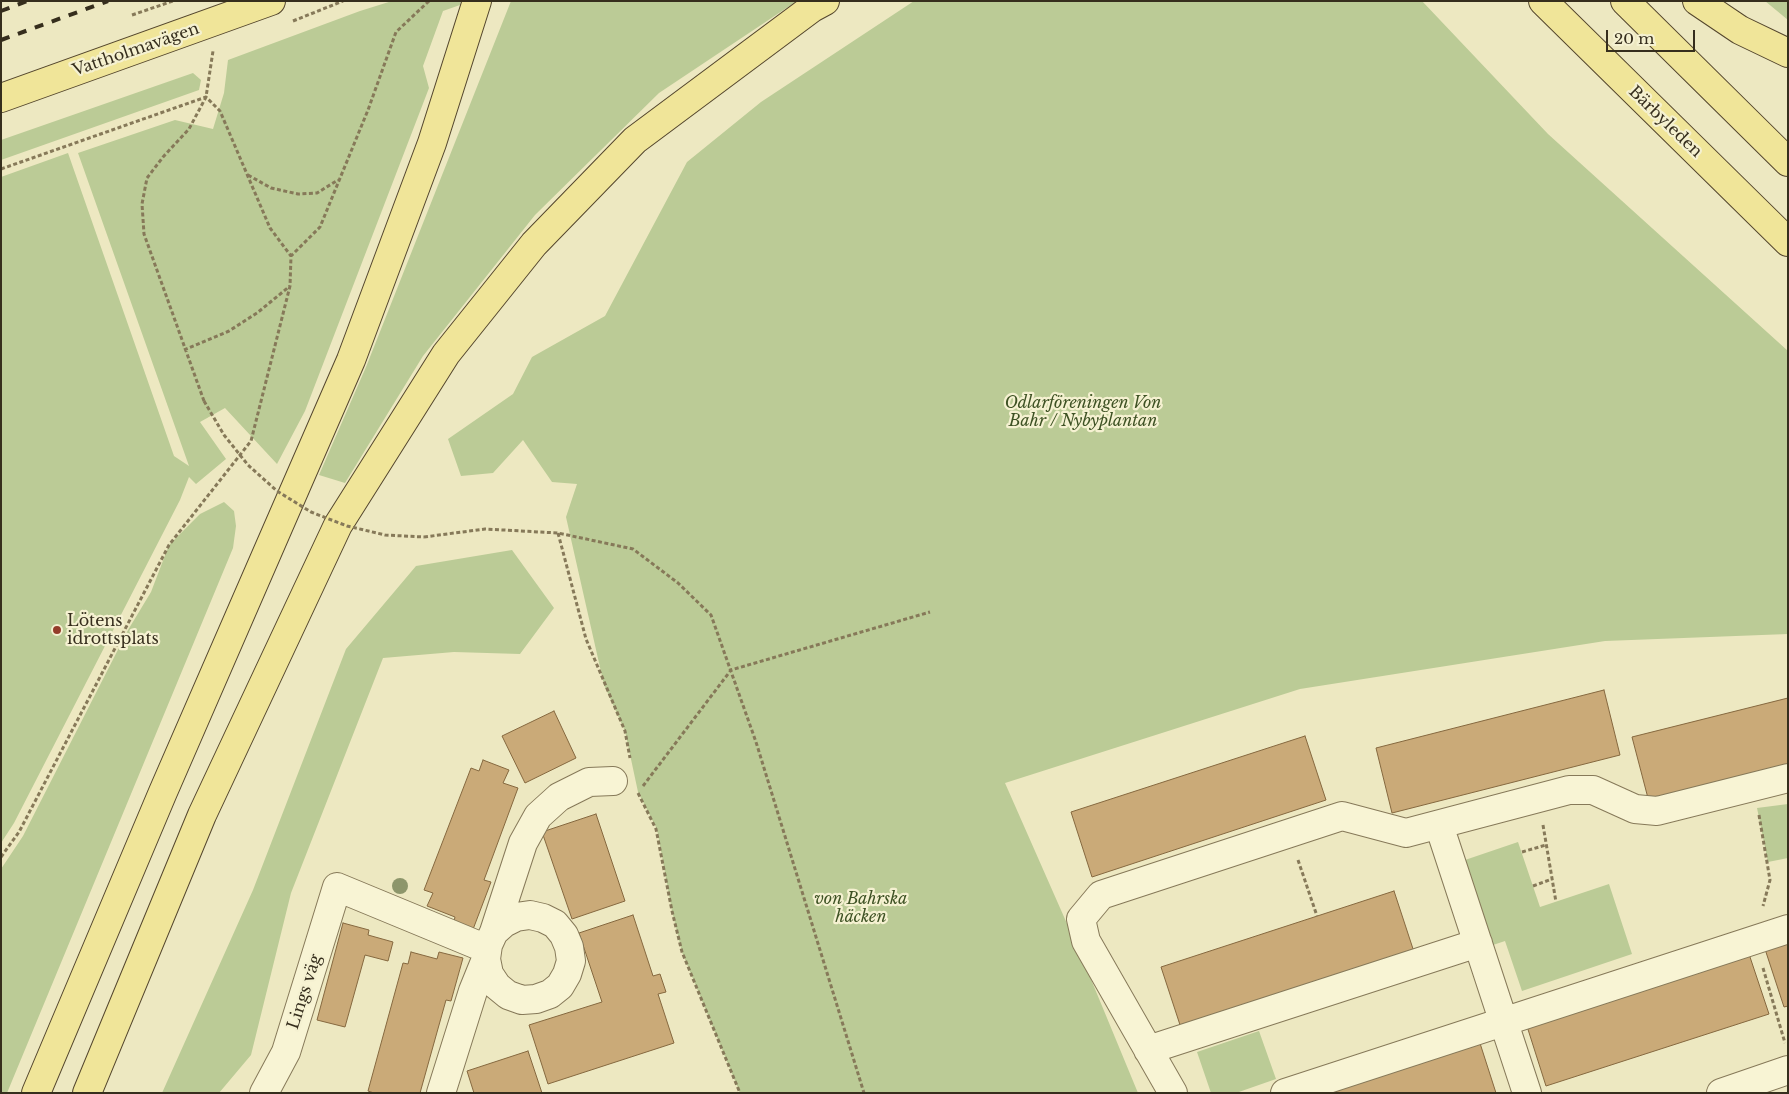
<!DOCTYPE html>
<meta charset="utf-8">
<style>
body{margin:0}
#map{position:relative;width:1789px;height:1094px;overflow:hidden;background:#ede8c1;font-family:"Libre Baskerville",serif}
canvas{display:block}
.frame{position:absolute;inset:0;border:2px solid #362e1d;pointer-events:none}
.scale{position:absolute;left:1606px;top:30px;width:89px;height:22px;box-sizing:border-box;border:2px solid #362e1d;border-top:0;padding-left:6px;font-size:15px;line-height:18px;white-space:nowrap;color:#362e1d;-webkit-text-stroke:4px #f5f1d1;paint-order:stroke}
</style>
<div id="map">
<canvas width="1789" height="1094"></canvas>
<div class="frame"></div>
<div class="scale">20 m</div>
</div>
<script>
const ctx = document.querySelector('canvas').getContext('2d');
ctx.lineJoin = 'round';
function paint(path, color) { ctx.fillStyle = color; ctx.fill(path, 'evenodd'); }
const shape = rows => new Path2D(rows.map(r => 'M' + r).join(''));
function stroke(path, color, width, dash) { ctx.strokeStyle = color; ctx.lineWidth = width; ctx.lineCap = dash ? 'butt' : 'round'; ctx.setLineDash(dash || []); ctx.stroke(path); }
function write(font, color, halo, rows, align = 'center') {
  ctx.font = font + ' "Libre Baskerville",serif'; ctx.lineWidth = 4.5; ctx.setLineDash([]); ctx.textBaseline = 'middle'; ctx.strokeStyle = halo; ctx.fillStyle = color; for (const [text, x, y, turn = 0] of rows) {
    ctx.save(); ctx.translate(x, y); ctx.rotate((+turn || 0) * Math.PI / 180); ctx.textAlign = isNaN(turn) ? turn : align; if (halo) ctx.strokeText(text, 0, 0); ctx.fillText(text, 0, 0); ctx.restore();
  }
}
const green = shape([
 [392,1,461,1,460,5,443,11,423,66,429,88,305,411,277,464,225,408,200,422,226,459,196,484,189,477,180,500,14,823,1,843,1,177,68,153,174,456,189,466,78,153,175,120,213,129,224,93,228,60,360,11],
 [511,1,797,1,659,93,535,215,423,356,345,483,319,475,366,367],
 [914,1,1422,1,1548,134,1788,351,1788,634,1605,641,1300,689,1005,783,1083,960,1138,1093,740,1093,682,952,672,911,657,829,638,792,625,731,604,685,566,517,577,484,552,482,523,440,493,473,461,476,448,439,513,394,532,357,605,316,687,162,761,102],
 [1765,1,1788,1,1788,20],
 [193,73,201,80,199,90,1,160,1,140],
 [224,502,234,511,236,526,233,548,7,1093,1,1093,1,869,23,836,128,630,151,592,169,545,200,514],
 [512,550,554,608,520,654,454,652,383,658,291,893,251,1055,219,1093,162,1093,253,890,346,649,416,566],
 [1788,804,1788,858,1768,862,1757,808],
 [1518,842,1540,907,1609,884,1632,954,1522,991,1505,941,1493,945,1465,860],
 [1259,1031,1276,1079,1236,1093,1211,1093,1197,1052]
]);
const building = shape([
 [1604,690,1620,755,1392,813,1376,748,1604,690],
 [1788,698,1788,767,1649,802,1632,737,1788,698],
 [554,711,576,758,525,783,502,736,554,711],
 [1305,736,1326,800,1092,877,1071,812,1305,736],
 [483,760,509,770,503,783,518,788,484,880,491,882,472,932,453,925,455,917,427,906,433,893,424,890,471,768,479,771,483,760],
 [596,814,625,901,572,919,542,832,596,814],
 [1394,891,1416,958,1183,1034,1161,967,1394,891],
 [633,915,653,976,660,974,666,992,658,994,674,1043,548,1084,529,1025,602,1002,579,933,633,915],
 [343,923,369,930,368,935,393,942,388,961,365,955,345,1027,317,1020,343,923],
 [1788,935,1788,1006,1784,1007,1763,943,1788,935],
 [1747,948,1769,1014,1546,1086,1525,1020,1747,948],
 [411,952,437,959,439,952,463,958,451,1001,446,1000,420,1093,374,1093,368,1091,403,963,408,964,411,952],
 [1478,1037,1496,1093,1307,1093,1478,1037],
 [528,1051,542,1093,474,1093,467,1071,528,1051]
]);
const path = shape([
 [132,15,173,1],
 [293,21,343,1],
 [1,169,206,97,220,111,270,228,291,256],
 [248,175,271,188,298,194,317,193,338,180],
 [184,350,229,331,257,313,290,286],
 [204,401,144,234,142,204,147,178,163,157,189,129,206,97,213,51],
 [558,533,586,639,625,731,630,758],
 [424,537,485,529,558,533,633,549,678,583,711,615,756,742,864,1093],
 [643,786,731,670,930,612],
 [638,793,656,829,672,911,682,952,740,1093],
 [1759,815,1770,880,1763,906],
 [1543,825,1556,902],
 [1522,852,1546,845],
 [1,857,19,832,169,545,251,441,290,286,291,256,320,227,368,110,396,32,429,1],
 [1298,860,1317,916],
 [1533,886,1552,879],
 [1763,968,1785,1043]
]);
const minor = shape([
 [1439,825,1527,1093],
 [494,932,523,843,538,816,559,797,589,782,613,781],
 [1148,1050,1478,943],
 [264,1093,286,1052,337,887,487,949],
 [441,1093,473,991,486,959,488,945,494,932,504,923,516,917,530,915,543,918,555,924,564,935,569,947,571,961,567,974,560,986,550,994,536,999,522,1000,508,995,497,986,489,974,486,959],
 [1173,1093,1086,941,1081,919,1101,895,1342,816,1406,833,1569,790,1593,790,1635,809,1657,811,1788,778],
 [1285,1093,1788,929],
 [1721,1093,1788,1070]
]);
const major = shape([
 [1543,1,1788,242],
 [1625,1,1788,162],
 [1697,1,1740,30,1788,53],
 [1,98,271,1],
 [36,1093,163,792,351,360,432,143,477,1],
 [87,1093,202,815,338,525,446,354,534,244,635,140,812,8,825,1]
]);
const rail = shape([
 [1,11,27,1],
 [1,40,108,1]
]);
const pathBridge = shape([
 [204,401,224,435,248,465,277,491,311,512,347,526,385,535,424,537]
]);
const trees = [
 [400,886]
];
const markers = [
 [57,630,5,"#943d2a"]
];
const streetNames = [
 ["Vattholmavägen",136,50,-19],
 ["Bärbyleden",1665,122,44],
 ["Lings väg",305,992,-72]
];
const parkNames = [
 ["Odlarföreningen Von",1083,403],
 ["Bahr / Nybyplantan",1083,421],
 ["von Bahrska",861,899],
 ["häcken",861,917]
];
const poiNames = [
 ["Lötens",67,621],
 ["idrottsplats",67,639]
];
paint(green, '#bbcb96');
paint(building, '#caaa78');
stroke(building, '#85683f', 1);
stroke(minor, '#867959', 30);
stroke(major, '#54462d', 30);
stroke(path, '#867959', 3, [4, 2.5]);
stroke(minor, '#f8f4d4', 28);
stroke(major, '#f0e599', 28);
stroke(rail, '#362e1d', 4, [9, 9]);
stroke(pathBridge, '#867959', 3, [4, 2.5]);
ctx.fillStyle = '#8d966b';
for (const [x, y] of trees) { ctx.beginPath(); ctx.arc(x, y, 8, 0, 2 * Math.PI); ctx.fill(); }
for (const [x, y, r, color] of markers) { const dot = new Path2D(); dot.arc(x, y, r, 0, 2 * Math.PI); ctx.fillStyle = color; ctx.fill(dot); stroke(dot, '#f5f1d1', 2); }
write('16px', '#362e1d', '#f5f1d1', streetNames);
write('italic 16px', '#3e5224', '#f5f1d1', parkNames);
write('16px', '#362e1d', '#f5f1d1', poiNames, 'left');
</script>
